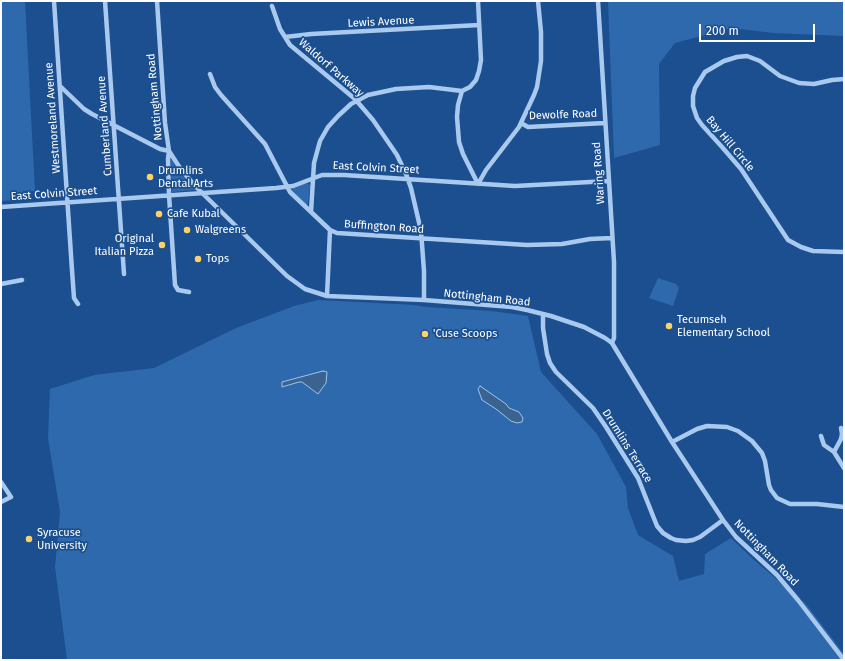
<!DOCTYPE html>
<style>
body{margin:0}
#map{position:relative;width:845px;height:661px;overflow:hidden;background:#1b4f8f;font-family:"Fira Sans",sans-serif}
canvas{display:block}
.frame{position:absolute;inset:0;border:2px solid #fff;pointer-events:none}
.scale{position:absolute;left:699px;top:24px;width:116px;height:18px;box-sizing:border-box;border:2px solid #fff;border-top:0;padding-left:5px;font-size:12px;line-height:14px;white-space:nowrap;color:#fff;-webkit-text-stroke:3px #1b4f8f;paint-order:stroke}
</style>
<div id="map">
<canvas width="845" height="661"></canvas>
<div class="frame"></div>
<div class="scale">200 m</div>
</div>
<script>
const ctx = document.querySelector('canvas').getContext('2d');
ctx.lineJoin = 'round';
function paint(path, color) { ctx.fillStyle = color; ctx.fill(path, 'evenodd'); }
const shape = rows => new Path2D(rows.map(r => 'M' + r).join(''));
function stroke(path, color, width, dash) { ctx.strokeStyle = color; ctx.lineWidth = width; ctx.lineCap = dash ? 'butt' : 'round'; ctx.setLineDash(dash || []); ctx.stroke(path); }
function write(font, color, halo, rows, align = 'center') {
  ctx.font = font + ' "Fira Sans",sans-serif'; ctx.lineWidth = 3.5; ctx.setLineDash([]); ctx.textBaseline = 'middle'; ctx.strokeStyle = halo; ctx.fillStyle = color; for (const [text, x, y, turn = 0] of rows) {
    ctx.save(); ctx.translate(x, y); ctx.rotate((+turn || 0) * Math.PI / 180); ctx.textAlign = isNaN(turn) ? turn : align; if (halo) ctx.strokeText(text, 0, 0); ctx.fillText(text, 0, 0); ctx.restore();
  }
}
const green = shape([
 [1,1,25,1,35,191,23,191,23,196,18,197,18,200,1,201],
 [608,1,844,1,844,32,843,36,773,33,732,28,675,43,659,64,660,145,614,158],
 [171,159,179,172,196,190,172,192],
 [306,183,310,185,308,204,306,205,292,190,294,187],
 [658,278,676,284,679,288,673,306,649,298],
 [318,300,415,305,427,307,492,311,528,316,541,372,597,434,626,487,628,508,638,535,673,556,679,581,704,574,705,554,731,538,754,560,806,604,844,654,844,660,67,660,55,567,60,512,48,438,50,389,94,375,154,368,236,328,294,306]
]);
const water = shape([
 [323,371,327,372,326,383,318,394,302,382,299,382,282,387,282,382,323,371],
 [480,386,506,404,509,408,519,412,523,418,522,422,517,423,511,421,496,409,482,400,478,389,480,386]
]);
const minor = shape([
 [54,1,72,270,74,298,78,304],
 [105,1,124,274],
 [157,1,165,123,169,151,180,168,195,186,287,276,305,289,327,296,424,300,512,307,527,310,551,316,584,327,605,338,612,343,618,353,672,442,723,520,736,537,777,575,798,600,844,660],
 [598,1,614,262,614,338,612,343],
 [272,6,280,29,290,45,355,99,373,120,397,155,406,174,411,188,421,231,424,271,424,300],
 [285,37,311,34,479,25],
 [210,74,215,87,221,95,265,144,290,192,330,230,337,233,527,245,562,244,590,239,612,238],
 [844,79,832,80,814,84,799,83,780,76,760,61,747,56,737,57,724,61,705,72,695,88,693,96,693,106,697,118,702,125,722,147,741,169,788,240,801,247,813,251,844,252],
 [60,86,84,109,92,114,160,149,169,151,168,159,169,195,175,285,178,290,189,292],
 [521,123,528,127,605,123],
 [478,184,486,170,519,127,534,95,537,87,541,61,541,32,538,1],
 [478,184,463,154,459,142,457,117,458,105,462,91,470,87,476,80,479,71,481,60,478,1],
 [1,207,276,188,293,186,322,175,344,175,515,186,609,181],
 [311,212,314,163,320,141,328,127,338,116,351,104,368,95,396,89,429,87,462,91],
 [1,284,22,280],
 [327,296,330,230],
 [543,314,543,328,547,354,550,363,556,372,593,408,606,427,638,478,657,526,663,533,671,538,676,540,686,541,693,540,700,537,723,520],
 [821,436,824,445,834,452,841,439,842,434,841,428],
 [672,442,697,429,707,426,727,427,738,431,752,441,762,453,765,461,769,485,771,490,777,498,790,504,817,504,844,507],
 [834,452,844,468],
 [1,482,11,497,1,502]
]);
const markers = [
 [150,177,4,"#ffd166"],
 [159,214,4,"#ffd166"],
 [187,230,4,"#ffd166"],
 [162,245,4,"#ffd166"],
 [198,259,4,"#ffd166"],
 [669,326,4,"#ffd166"],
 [425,334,4,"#ffd166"],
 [29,539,4,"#ffd166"]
];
const streetNames = [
 ["Lewis Avenue",381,22,-3],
 ["Waldorf Parkway",331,68,41],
 ["Nottingham Road",155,97,-95],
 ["Dewolfe Road",563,115,-2],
 ["Westmoreland Avenue",53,118,-94],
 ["Cumberland Avenue",105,126,-94],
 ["Bay Hill Circle",730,144,50],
 ["East Colvin Street",376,168,3],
 ["Waring Road",599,173,-94],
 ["East Colvin Street",54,194,-4],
 ["Buffington Road",384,227,4],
 ["Nottingham Road",487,298,6],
 ["Drumlins Terrace",627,446,58],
 ["Nottingham Road",766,553,46]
];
const poiNames = [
 ["Drumlins",158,171],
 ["Dental Arts",158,184],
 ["Cafe Kubal",167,214],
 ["Walgreens",195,230],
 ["Original",154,239,"right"],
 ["Italian Pizza",154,252,"right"],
 ["Tops",206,259],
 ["Tecumseh",677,320],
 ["Elementary School",677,333],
 ["'Cuse Scoops",433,334],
 ["Syracuse",37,533],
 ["University",37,546]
];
paint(green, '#2e69ad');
paint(water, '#3c6290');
stroke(water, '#9cc4f0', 1);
stroke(minor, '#a9c9ee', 4.5);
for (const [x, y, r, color] of markers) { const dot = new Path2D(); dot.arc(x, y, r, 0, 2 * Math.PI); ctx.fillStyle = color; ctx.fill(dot); stroke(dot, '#1b4f8f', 1.5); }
write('11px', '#fff', '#1b4f8f', streetNames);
write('11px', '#fff', '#1b4f8f', poiNames, 'left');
</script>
